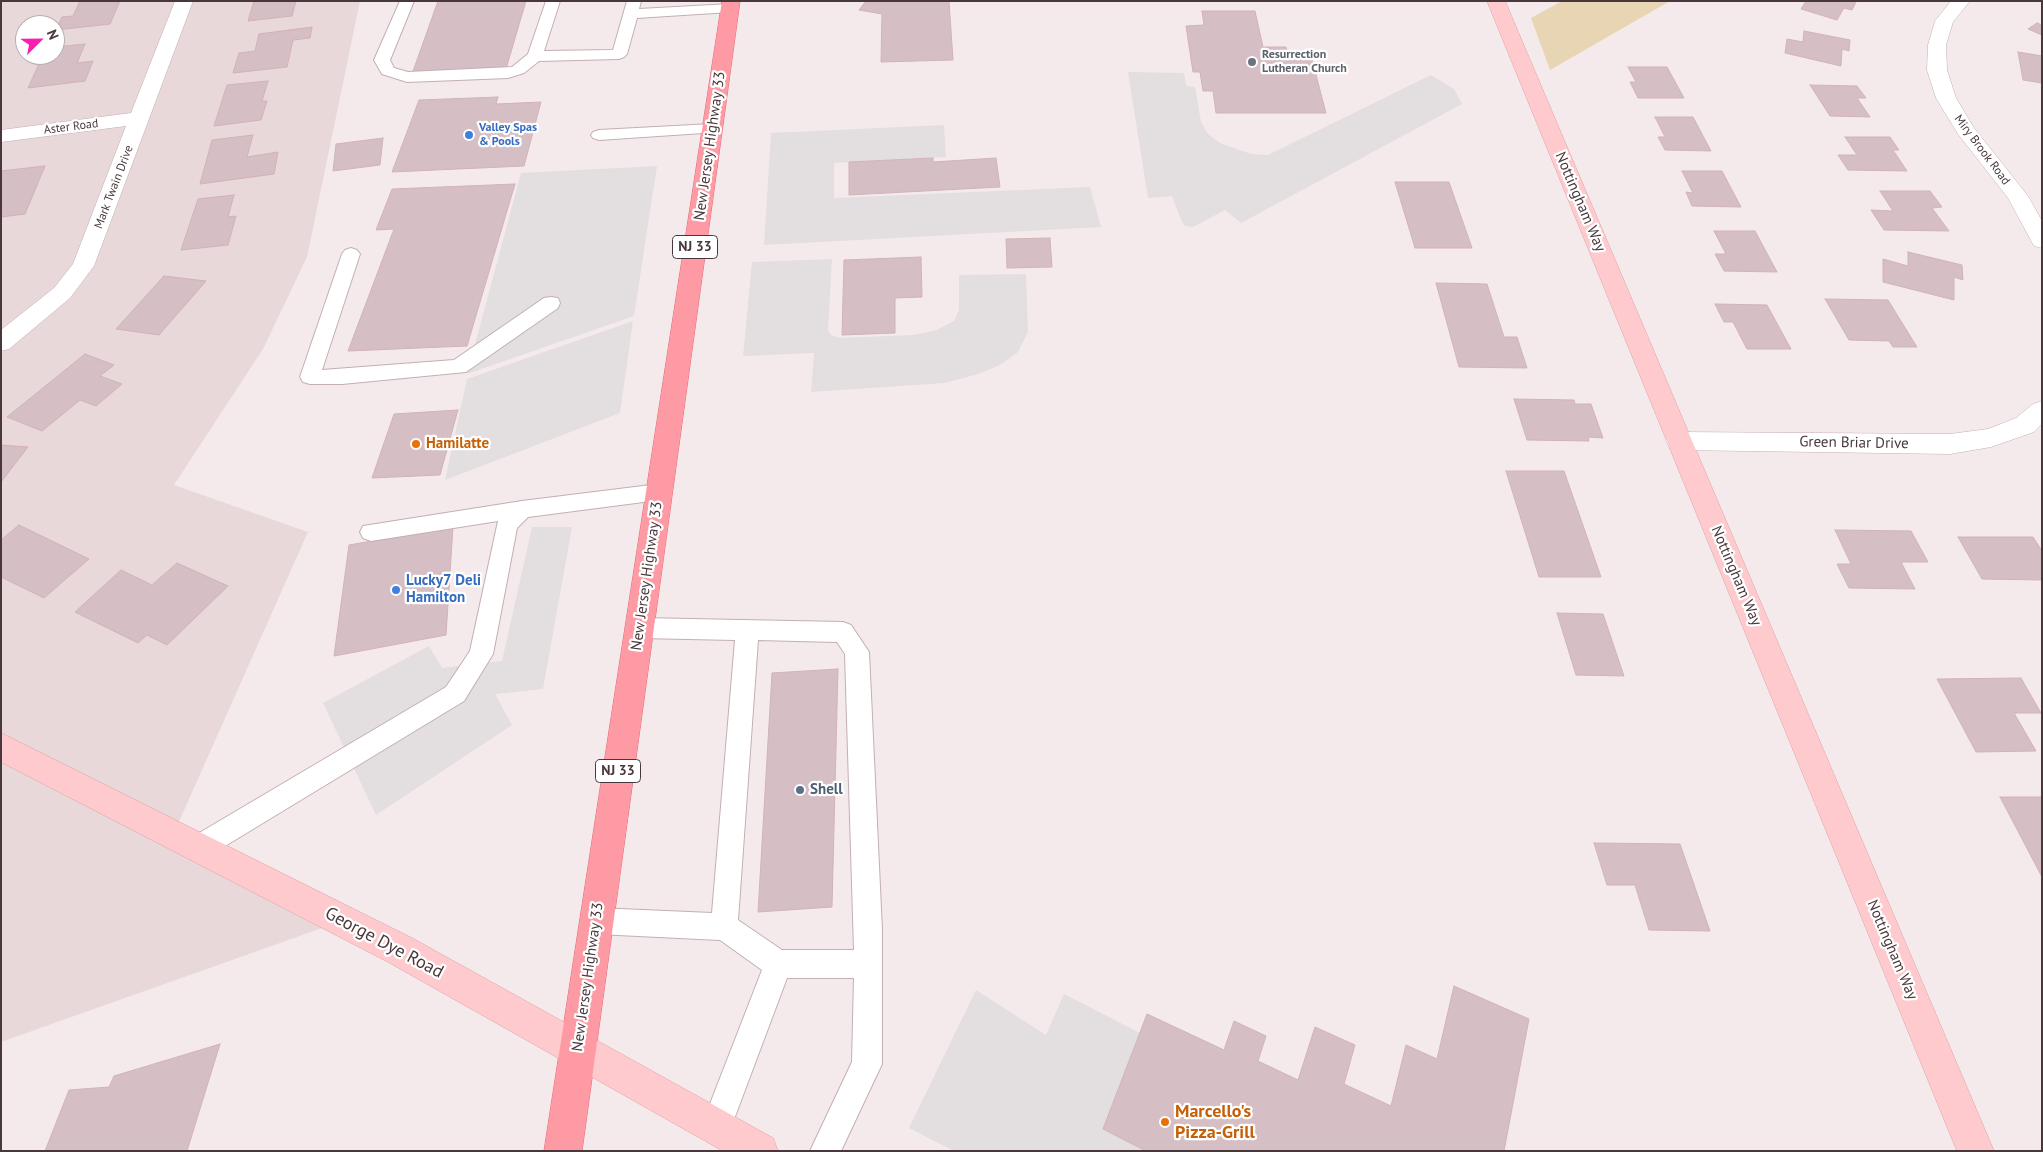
<!DOCTYPE html>
<style>
body{margin:0}
#map{position:relative;width:2043px;height:1152px;overflow:hidden;background:#f5eaeb;font-family:"PT Sans",sans-serif}
canvas{display:block}
.frame{position:absolute;inset:0;border:2px solid #49383b;pointer-events:none}
.north{position:absolute;left:15px;top:15px;width:50px;height:50px;box-sizing:border-box;background:#fff;border:1px solid #b6afb1;border-radius:50%;rotate:67deg;font-size:14px;font-weight:700;line-height:20px;text-align:center;color:#49383b}
.north::after{content:'';display:block;margin:auto;width:18px;height:22px;background:#f91db0;clip-path:polygon(50% 0,100% 100%,50% 72%,0 100%)}
</style>
<div id="map">
<canvas width="2043" height="1152"></canvas>
<div class="frame"></div>
<div class="north">N</div>
</div>
<script>
const ctx = document.querySelector('canvas').getContext('2d');
ctx.lineJoin = 'round';
function paint(path, color) { ctx.fillStyle = color; ctx.fill(path, 'evenodd'); }
const shape = rows => new Path2D(rows.map(r => 'M' + r).join(''));
function stroke(path, color, width, dash) { ctx.strokeStyle = color; ctx.lineWidth = width; ctx.lineCap = dash ? 'butt' : 'round'; ctx.setLineDash(dash || []); ctx.stroke(path); }
function write(font, color, halo, rows, align = 'center') {
  ctx.font = font + ' "PT Sans",sans-serif'; ctx.lineWidth = 4.5; ctx.setLineDash([]); ctx.textBaseline = 'middle'; ctx.strokeStyle = halo; ctx.fillStyle = color; for (const [text, x, y, turn = 0] of rows) {
    ctx.save(); ctx.translate(x, y); ctx.rotate((+turn || 0) * Math.PI / 180); ctx.textAlign = isNaN(turn) ? turn : align; if (halo) ctx.strokeText(text, 0, 0); ctx.fillText(text, 0, 0); ctx.restore();
  }
}
const residential = shape([
 [1,1,360,1,307,257,263,349,174,485,308,532,173,835,342,921,1,1042],
 [25,25,55,25,55,55,25,55]
]);
const green = shape([
 [1562,1,1670,1,1550,70,1531,18]
]);
const parking = shape([
 [1128,72,1184,73,1186,86,1195,87,1201,122,1208,134,1220,143,1251,154,1268,155,1431,75,1454,89,1462,104,1241,223,1225,210,1193,227,1185,226,1182,222,1172,196,1148,198],
 [944,125,946,157,834,163,834,198,1090,187,1101,227,764,245,771,133],
 [657,166,634,316,467,374,521,173],
 [832,259,828,330,831,335,840,338,913,335,937,330,954,321,959,310,959,275,1026,274,1028,332,1018,352,1000,365,978,374,945,383,811,392,814,353,743,356,752,262],
 [633,321,620,413,445,480,467,379],
 [532,527,572,527,543,689,495,694,512,725,376,815,323,703,429,646,442,668,502,661],
 [976,990,1046,1035,1064,994,1140,1033,1103,1129,1147,1151,954,1151,909,1128]
]);
const building = shape([
 [80,1,120,1,110,24,56,30,62,17,73,16,80,1],
 [254,1,296,1,292,16,248,21,254,1],
 [438,1,526,1,506,69,412,74,438,1],
 [866,1,949,1,953,60,881,62,882,14,859,10,866,1],
 [1806,1,1854,1,1856,2,1852,10,1844,8,1837,20,1801,9,1806,1],
 [1202,11,1255,11,1263,47,1286,47,1287,52,1310,52,1326,113,1216,113,1213,91,1203,91,1200,72,1193,72,1186,26,1204,25,1202,11],
 [2037,23,2042,25,2042,35,2028,29,2037,23],
 [312,27,310,38,293,40,287,67,233,73,239,53,255,51,259,34,312,27],
 [1804,31,1850,40,1849,51,1842,49,1841,66,1785,53,1787,39,1803,42,1804,31],
 [85,44,77,63,93,61,85,81,28,88,43,55,55,55,55,47,85,44],
 [2018,52,2042,56,2042,83,2023,80,2018,52],
 [1628,67,1667,67,1684,98,1638,98,1630,82,1636,82,1628,67],
 [268,81,262,101,267,101,261,120,214,126,227,85,268,81],
 [1810,85,1857,86,1866,98,1857,98,1870,117,1830,116,1810,85],
 [498,97,496,104,541,102,524,166,392,172,419,100,498,97],
 [1655,117,1693,117,1711,151,1665,150,1658,137,1665,137,1655,117],
 [253,135,247,157,278,152,274,174,200,184,212,140,253,135],
 [1845,137,1890,137,1899,150,1893,150,1907,171,1848,170,1838,155,1857,155,1845,137],
 [383,138,380,165,333,171,336,144,383,138],
 [933,158,933,162,996,158,1000,187,849,195,849,162,933,158],
 [45,166,25,214,1,217,1,171,45,166],
 [1682,171,1722,171,1741,207,1692,206,1686,192,1693,193,1682,171],
 [1395,182,1449,182,1472,248,1415,248,1395,182],
 [515,184,467,346,348,351,394,229,376,230,392,189,515,184],
 [1880,191,1930,191,1942,207,1932,208,1949,231,1884,230,1871,210,1893,211,1880,191],
 [234,195,228,217,236,216,228,245,181,250,198,199,234,195],
 [1714,231,1755,231,1777,272,1724,271,1715,254,1726,254,1714,231],
 [1050,238,1052,267,1007,268,1006,239,1050,238],
 [1908,252,1962,265,1963,280,1954,277,1954,300,1883,282,1883,259,1908,266,1908,252],
 [921,257,922,297,895,298,895,333,842,335,844,260,921,257],
 [164,276,206,281,159,335,116,329,164,276],
 [1436,283,1487,284,1504,337,1517,337,1527,368,1459,367,1436,283],
 [1825,299,1888,300,1917,347,1893,347,1889,341,1849,340,1825,299],
 [1715,304,1767,305,1791,349,1747,349,1733,322,1724,322,1715,304],
 [85,354,114,365,100,376,122,384,96,406,80,400,42,431,7,417,85,354],
 [1514,399,1574,400,1575,404,1591,404,1603,438,1588,437,1589,441,1527,440,1514,399],
 [458,410,440,475,372,478,394,414,458,410],
 [1,445,28,447,1,482,1,445],
 [1506,471,1564,471,1601,577,1539,577,1506,471],
 [19,525,89,559,44,598,1,577,1,540,19,525],
 [453,527,446,635,334,656,349,545,453,527],
 [1835,530,1911,531,1928,562,1901,562,1915,589,1849,588,1837,564,1851,564,1835,530],
 [1958,537,2033,537,2042,551,2042,580,1982,579,1958,537],
 [177,563,228,586,167,645,147,635,138,643,75,612,121,570,152,585,177,563],
 [1557,613,1603,614,1624,676,1576,675,1557,613],
 [838,669,832,907,758,912,772,673,838,669],
 [2021,678,2041,713,2014,713,2036,751,1976,752,1937,679,2021,678],
 [2000,797,2042,797,2042,877,2000,797],
 [1594,843,1680,844,1710,931,1649,930,1635,885,1607,885,1594,843],
 [1454,986,1529,1019,1504,1151,1146,1151,1103,1129,1147,1014,1224,1050,1234,1021,1266,1036,1258,1061,1298,1080,1315,1027,1355,1045,1344,1084,1391,1106,1406,1045,1437,1059,1454,986],
 [220,1044,187,1151,45,1151,69,1090,109,1087,114,1076,220,1044]
]);
const lane = shape([
 [400,1,414,1,390,60,394,68,408,72,512,67,528,54,546,1,560,1,544,51,613,50,627,1,641,1,639,9,730,4,735,5,737,8,735,11,730,12,637,18,627,54,624,57,619,59,539,61,524,73,508,78,407,82,382,74,374,60,400,1],
 [712,124,718,126,720,129,718,132,599,140,593,138,591,135,593,132,599,130,712,124],
 [351,248,357,250,360,254,322,370,454,360,544,298,551,297,558,298,560,303,558,308,466,372,342,384,310,384,303,382,300,377,342,254,345,250,351,248],
 [659,484,667,486,670,492,667,498,659,500,528,517,517,528,493,654,464,701,207,857,198,861,189,857,185,848,189,839,446,687,470,651,498,521,371,541,363,538,360,532,363,526,522,501,659,484],
 [640,618,843,622,851,625,869,652,882,930,882,1064,841,1151,810,1151,852,1062,854,978,787,978,727,1138,716,1142,705,1138,701,1127,762,970,720,940,597,934,587,931,583,921,587,911,597,908,712,913,735,640,640,638,632,635,628,628,632,621,640,618],
 [758,640,837,642,845,654,854,950,782,950,738,920,758,640]
]);
const street = shape([
 [175,1,193,1,94,266,70,298,9,349,1,351,1,330,54,288,73,264,126,126,1,142,1,130,131,113,175,1],
 [1951,1,1970,1,1953,22,1946,45,1947,70,1956,98,1974,128,2028,196,2042,221,2042,248,2034,246,2008,198,1958,134,1936,98,1927,70,1928,45,1935,21,1951,1],
 [2042,401,2042,424,2034,432,1991,447,1950,454,1679,450,1670,448,1666,441,1670,434,1679,432,1950,434,1988,429,2016,418,2033,404,2042,401]
]);
const secondary = shape([
 [1487,1,1505,1,1994,1151,1957,1151,1487,1],
 [1,733,412,938,773,1138,778,1151,723,1151,388,962,1,762,1,733]
]);
const primary = shape([
 [722,1,740,1,582,1151,544,1151,722,1]
]);
const markers = [
 [1252,62,5,"#6b7280"],
 [469,135,5,"#3f7fe0"],
 [416,444,5,"#e8710a"],
 [396,590,5,"#3f7fe0"],
 [800,790,5,"#5c6f8a"],
 [1165,1122,5,"#e8710a"]
];
const farWorshipnames = [
 ["Resurrection",1262,55],
 ["Lutheran Church",1262,69]
];
const farStreetnames = [
 ["Aster Road",71,127,-7],
 ["Miry Brook Road",1982,150,53],
 ["Mark Twain Drive",114,187,-69]
];
const farShopnames = [
 ["Valley Spas",479,128],
 ["& Pools",479,142]
];
const shields = [
 [695,247,45],
 [618,771,45]
];
const shieldNames = [
 ["NJ 33",695,247],
 ["NJ 33",618,771]
];
const streetNames = [
 ["New Jersey Highway 33",710,146,-82],
 ["Nottingham Way",1580,202,67],
 ["Green Briar Drive",1854,443,1],
 ["New Jersey Highway 33",647,576,-82],
 ["Nottingham Way",1736,576,67],
 ["Nottingham Way",1892,950,67],
 ["New Jersey Highway 33",588,977,-82]
];
const foodNames = [
 ["Hamilatte",426,444]
];
const shopNames = [
 ["Lucky7 Deli",406,581],
 ["Hamilton",406,598]
];
const serviceNames = [
 ["Shell",810,790]
];
const nearStreetnames = [
 ["George Dye Road",384,943,28]
];
const nearFoodnames = [
 ["Marcello's",1175,1112],
 ["Pizza-Grill",1175,1133]
];
paint(residential, '#e9d8da');
paint(green, '#e8d5b3');
paint(parking, '#e3dedf');
paint(building, '#d6bfc4');
stroke(building, '#d1b2b9', 1);
stroke(lane, '#c3afb2', 2);
stroke(street, '#c3afb2', 1);
stroke(secondary, '#dda0a5', 1);
stroke(primary, '#e46978', 1);
paint(lane, '#fff');
paint(street, '#fff');
paint(secondary, '#fecace');
paint(primary, '#fd9aa4');
for (const [x, y, r, color] of markers) { const dot = new Path2D(); dot.arc(x, y, r, 0, 2 * Math.PI); ctx.fillStyle = color; ctx.fill(dot); stroke(dot, '#fff', 2); }
write('bold 12px', '#5b616d', '#fff', farWorshipnames, 'left');
write('12px', '#49383b', '#fff', farStreetnames);
write('bold 12px', '#366cbe', '#fff', farShopnames, 'left');
for (const [x, y, w] of shields) { const box = new Path2D(); box.roundRect(x - w / 2, y - 11.5, w, 23, 4); ctx.fillStyle = '#fff'; ctx.fill(box); stroke(box, '#49383b', 1); }
write('bold 14px', '#49383b', null, shieldNames);
write('15px', '#49383b', '#fff', streetNames);
write('bold 15px', '#c56008', '#fff', foodNames, 'left');
write('bold 15px', '#366cbe', '#fff', shopNames, 'left');
write('bold 15px', '#4e5e75', '#fff', serviceNames, 'left');
write('18px', '#49383b', '#fff', nearStreetnames);
write('bold 18px', '#c56008', '#fff', nearFoodnames, 'left');
</script>
